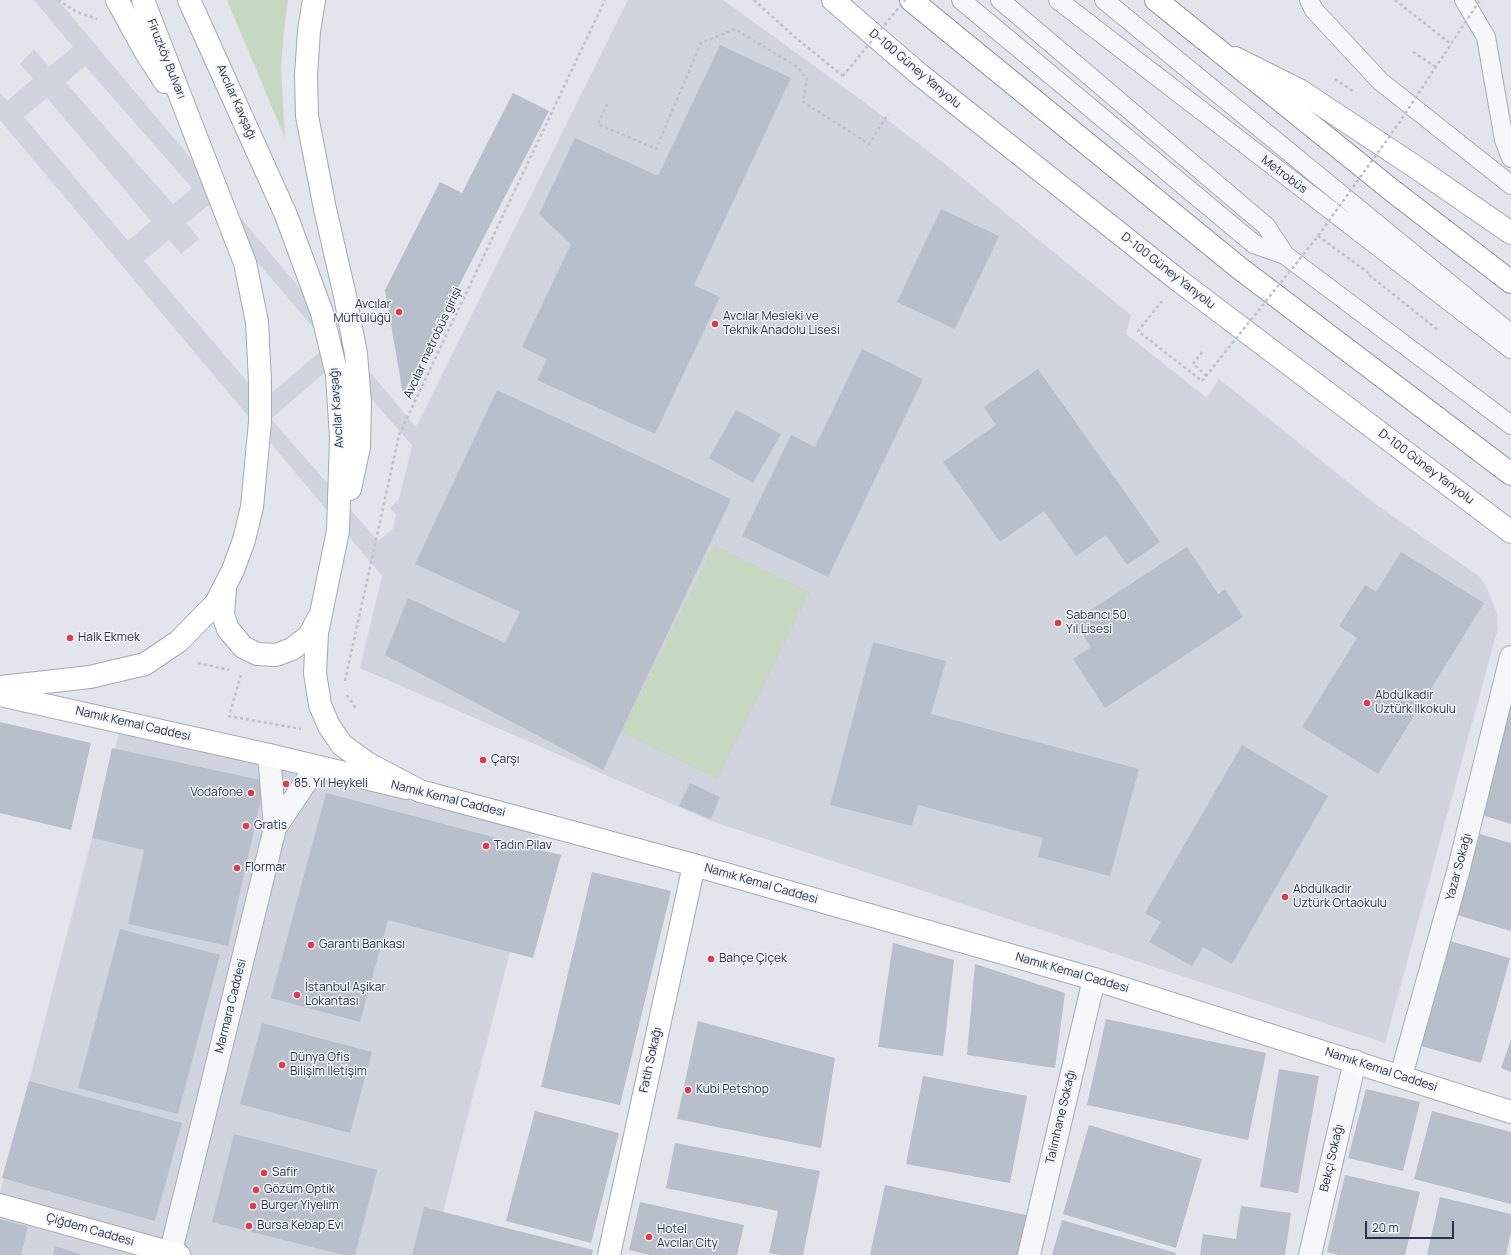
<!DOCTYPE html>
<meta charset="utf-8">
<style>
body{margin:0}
#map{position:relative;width:1511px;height:1255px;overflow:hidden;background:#e2e5ec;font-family:Manrope,sans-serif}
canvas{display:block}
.scale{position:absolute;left:1365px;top:1221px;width:89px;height:18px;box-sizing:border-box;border:2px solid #283146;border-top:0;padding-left:5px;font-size:12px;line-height:14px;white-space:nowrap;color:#283146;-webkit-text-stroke:3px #f2f5f9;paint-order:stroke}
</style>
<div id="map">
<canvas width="1511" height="1255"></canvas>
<div class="scale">20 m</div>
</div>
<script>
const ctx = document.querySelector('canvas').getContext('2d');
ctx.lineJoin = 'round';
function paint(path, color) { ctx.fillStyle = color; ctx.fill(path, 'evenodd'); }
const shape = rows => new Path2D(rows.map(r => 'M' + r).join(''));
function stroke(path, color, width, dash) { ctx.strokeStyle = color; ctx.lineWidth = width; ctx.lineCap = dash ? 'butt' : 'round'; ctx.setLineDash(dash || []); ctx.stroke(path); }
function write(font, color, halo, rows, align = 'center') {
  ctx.font = font + ' Manrope,sans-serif'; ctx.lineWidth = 3; ctx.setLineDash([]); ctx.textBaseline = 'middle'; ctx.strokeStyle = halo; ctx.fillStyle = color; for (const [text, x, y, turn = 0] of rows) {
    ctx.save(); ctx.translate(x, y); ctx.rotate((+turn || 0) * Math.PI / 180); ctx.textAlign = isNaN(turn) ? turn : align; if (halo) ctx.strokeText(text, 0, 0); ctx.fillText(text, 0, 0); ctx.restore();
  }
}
const built = shape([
 [34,0,58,0,416,427,628,0,723,0,860,99,945,164,1131,315,1126,334,1207,398,1219,379,1378,506,1480,577,1487,588,1497,614,1498,628,1385,1043,711,821,360,668,382,576,0,120,0,93,7,101,33,79,20,64,34,49,49,67,73,47],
 [85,66,192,188,173,204,66,83],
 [47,98,151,221,128,241,24,117],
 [209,205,328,345,263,400,144,261,169,240,181,254,199,239,186,223],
 [338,361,412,445,399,499,390,508,396,515,393,529,378,541,271,419],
 [122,722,543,824,432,1255,0,1255,0,1193]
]);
const green = shape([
 [227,0,288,0,284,30,281,67,285,138],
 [714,545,810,592,717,779,621,732]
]);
const building = shape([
 [720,45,791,78,694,285,720,297,655,434,537,380,547,359,522,347,571,244,539,214,575,138,658,176],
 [513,93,549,111,403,394,385,290,440,182,462,193],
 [941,209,999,236,955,329,897,302],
 [862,349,923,379,828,577,742,536,791,435,815,447],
 [1038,369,1160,542,1127,565,1106,535,1076,556,1044,511,1000,542,943,462,996,425,984,407],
 [497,390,731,499,603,770,385,655,408,598,505,643,520,612,415,564],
 [736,410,781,434,753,483,709,458],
 [1187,547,1218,594,1225,589,1243,617,1105,708,1073,659,1091,647,1074,621],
 [1401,552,1484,603,1378,774,1302,727,1357,638,1339,626,1365,585,1376,592],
 [873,642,946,661,931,714,1139,769,1110,876,1038,857,1043,838,918,805,912,826,830,805],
 [1511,703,1511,824,1482,815],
 [0,722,91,743,71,830,0,813],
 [1242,745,1328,796,1232,964,1203,947,1192,966,1149,942,1161,922,1145,913],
 [112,748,265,781,228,946,128,924,144,850,92,838],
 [690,783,720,797,711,819,679,806],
 [326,793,561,855,533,958,388,920,360,1022,271,998],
 [1480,834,1511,843,1511,931,1457,915],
 [592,872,671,891,620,1105,541,1087],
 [120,929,220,955,178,1114,78,1088],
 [1450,941,1510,958,1481,1063,1421,1046],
 [893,943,954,960,943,1056,878,1047],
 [975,964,1065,993,1055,1068,967,1055],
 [1106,1019,1266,1053,1248,1140,1087,1105],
 [698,1021,835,1058,821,1148,677,1119],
 [262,1023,372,1052,350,1133,240,1104],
 [1511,1040,1511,1072,1501,1068],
 [1279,1069,1319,1076,1298,1193,1260,1187],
 [923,1076,1027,1096,1010,1183,906,1164],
 [29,1081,182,1123,155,1221,2,1178],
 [1366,1089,1420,1102,1403,1171,1348,1158],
 [535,1111,619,1133,591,1243,506,1221],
 [1432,1111,1511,1132,1511,1204,1414,1179],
 [1089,1125,1202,1159,1176,1248,1063,1214],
 [234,1134,377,1170,355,1255,344,1255,212,1222],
 [675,1143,820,1171,803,1255,781,1255,769,1253,778,1211,666,1188],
 [1345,1175,1420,1192,1405,1255,1339,1255,1327,1252],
 [885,1185,1035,1217,1027,1255,870,1255],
 [1440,1197,1511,1214,1511,1233,1506,1255,1427,1255],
 [640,1202,744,1225,737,1255,650,1255,629,1250],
 [1241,1206,1291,1213,1285,1255,1200,1255,1203,1234,1236,1239],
 [424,1207,593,1250,592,1255,412,1255],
 [0,1219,28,1227,21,1255,0,1255],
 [1062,1220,1176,1253,1175,1255,1052,1255],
 [55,1246,83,1255,53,1255]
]);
const path = shape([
 [58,0,77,12,97,19],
 [754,0,797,39,843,76],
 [1395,0,1451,44],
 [1413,52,1436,67],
 [1335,79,1354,92],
 [607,104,598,124,656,149,701,43,735,29,797,67,807,79,803,102,869,144,888,114],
 [1318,236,1370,274],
 [1369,275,1438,330],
 [1162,301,1138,331,1202,381],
 [1202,352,1193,364,1207,376],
 [198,663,229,670],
 [241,675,229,716,301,729],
 [345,681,399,435,605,0],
 [347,695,357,710]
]);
const lane = shape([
 [961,0,1254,244,1285,255,1511,425],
 [1000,0,1266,226,1285,255],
 [1058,0,1511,349],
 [1104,0,1511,334],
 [1309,0,1314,10,1380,81,1511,185],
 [1464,0,1486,37,1504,140,1511,158]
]);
const street = shape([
 [269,755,275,828],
 [1401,1076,1458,872,1511,657],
 [170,1255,275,828,316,767],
 [1029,1255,1094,979],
 [1310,1255,1355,1061]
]);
const secondary = shape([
 [0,695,269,755,407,788],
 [694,865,1094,979,1511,1112],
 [0,1205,179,1255]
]);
const primary = shape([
 [117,0,145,51,165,82],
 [189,0,286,215,322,313,337,375,341,438,338,531,317,633,315,673,320,705,329,726,342,745,367,763,420,791,694,865,609,1255],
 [314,0,309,31,306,75,307,116,325,209,345,296,356,354,360,403,359,447,350,489],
 [833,0,919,74,1178,280,1511,532],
 [1235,58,1299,90,1414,166,1511,233],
 [225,588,223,615,228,629,243,647,257,654,276,655,292,649,309,636,318,619],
 [0,687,90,677,145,664,179,641,216,603,233,570,244,540,252,507,260,422,260,382,257,322,245,263,143,0]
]);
const highway = shape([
 [911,0,1238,267,1511,474],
 [1156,0,1394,192,1511,282]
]);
const pathBridge = shape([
 [843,76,905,0],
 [1202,381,1318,236,1399,123,1480,0]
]);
const markers = [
 [399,312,4,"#dd3b4a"],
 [715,324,4,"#dd3b4a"],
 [1058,623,4,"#dd3b4a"],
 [70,638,4,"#dd3b4a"],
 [1367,703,4,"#dd3b4a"],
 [483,760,4,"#dd3b4a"],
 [286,784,4,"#dd3b4a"],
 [251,793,4,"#dd3b4a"],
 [246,826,4,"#dd3b4a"],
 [486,846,4,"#dd3b4a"],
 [237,868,4,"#dd3b4a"],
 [1285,897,4,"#dd3b4a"],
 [311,945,4,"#dd3b4a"],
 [711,959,4,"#dd3b4a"],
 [297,995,4,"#dd3b4a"],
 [282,1065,4,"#dd3b4a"],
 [688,1090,4,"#dd3b4a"],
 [264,1173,4,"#dd3b4a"],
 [256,1190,4,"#dd3b4a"],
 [253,1206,4,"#dd3b4a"],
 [249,1226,4,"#dd3b4a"],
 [649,1237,4,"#dd3b4a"]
];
const streetNames = [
 ["Firuzköy Bulvarı",166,59,68],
 ["D-100 Güney Yanyolu",915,69,40],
 ["Avcılar Kavşağı",236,102,66],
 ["Metrobüs",1284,175,37],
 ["D-100 Güney Yanyolu",1168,271,38],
 ["Avcılar metrobüs girişi",433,343,-65],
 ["Avcılar Kavşağı",337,408,-94],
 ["D-100 Güney Yanyolu",1426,467,37],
 ["Namık Kemal Caddesi",133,724,13],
 ["Namık Kemal Caddesi",448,799,14],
 ["Yazar Sokağı",1459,867,-75],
 ["Namık Kemal Caddesi",761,884,16],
 ["Namık Kemal Caddesi",1072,973,16],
 ["Marmara Caddesi",231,1006,-76],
 ["Fatih Sokağı",651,1060,-78],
 ["Namık Kemal Caddesi",1381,1070,18],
 ["Talimhane Sokağı",1061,1117,-77],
 ["Bekçi Sokağı",1332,1158,-77],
 ["Çiğdem Caddesi",90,1230,16]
];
const poiNames = [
 ["Avcılar",391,305,"right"],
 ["Müftülüğü",391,319,"right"],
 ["Avcılar Mesleki ve",723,317],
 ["Teknik Anadolu Lisesi",723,331],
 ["Sabancı 50.",1066,616],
 ["Yıl Lisesi",1066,630],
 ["Halk Ekmek",78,638],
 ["Abdulkadir",1375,696],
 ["Uztürk İlkokulu",1375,710],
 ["Çarşı",491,760],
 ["85. Yıl Heykeli",294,784],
 ["Vodafone",243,793,"right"],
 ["Gratis",254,826],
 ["Tadın Pilav",494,846],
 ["Flormar",245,868],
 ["Abdulkadir",1293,890],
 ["Uztürk Ortaokulu",1293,904],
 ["Garanti Bankası",319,945],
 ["Bahçe Çiçek",719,959],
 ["İstanbul Aşikar",305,988],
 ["Lokantası",305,1002],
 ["Dünya Ofis",290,1058],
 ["Bilişim İletişim",290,1072],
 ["Kubi Petshop",696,1090],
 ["Safir",272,1173],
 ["Gözüm Optik",264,1190],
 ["Burger Yiyelim",261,1206],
 ["Bursa Kebap Evi",257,1226],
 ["Hotel",657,1230],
 ["Avcılar City",657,1244]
];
paint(built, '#d0d4de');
paint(green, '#c6d7c2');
paint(building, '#b9becb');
stroke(lane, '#a6abb7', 20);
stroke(street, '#a6abb7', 24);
stroke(secondary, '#a6abb7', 24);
stroke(primary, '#a0a9b9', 24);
stroke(highway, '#8891a4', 24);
stroke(path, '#bcc0c8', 2.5, [3, 3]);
stroke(lane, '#f6f7fa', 18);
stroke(street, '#f6f7fa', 22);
stroke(secondary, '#fff', 22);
stroke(primary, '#fff', 22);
stroke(highway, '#fff', 22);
stroke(pathBridge, '#bcc0c8', 2.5, [3, 3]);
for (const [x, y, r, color] of markers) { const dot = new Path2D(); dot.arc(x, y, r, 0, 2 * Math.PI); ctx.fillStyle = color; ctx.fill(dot); stroke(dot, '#f2f5f9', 1.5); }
write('12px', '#283146', '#f2f5f9', streetNames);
write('12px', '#283146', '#f2f5f9', poiNames, 'left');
</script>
